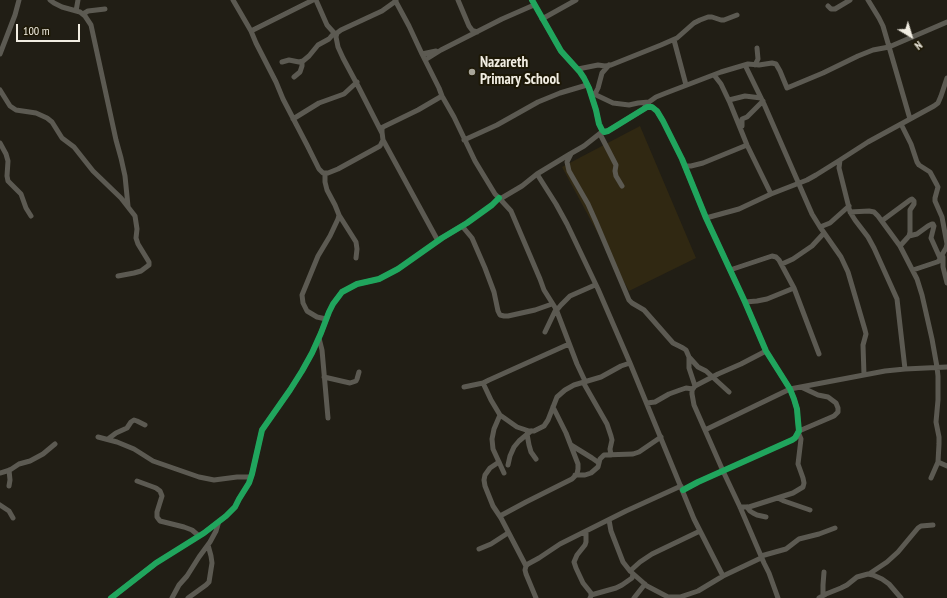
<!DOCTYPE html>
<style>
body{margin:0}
#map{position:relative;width:947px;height:598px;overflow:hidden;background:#211e15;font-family:"PT Sans Narrow",sans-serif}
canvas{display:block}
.north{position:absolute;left:891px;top:16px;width:40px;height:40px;-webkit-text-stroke:3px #1d1806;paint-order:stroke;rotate:142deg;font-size:11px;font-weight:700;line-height:16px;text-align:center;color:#f1ede2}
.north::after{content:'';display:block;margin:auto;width:14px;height:18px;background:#f1ede2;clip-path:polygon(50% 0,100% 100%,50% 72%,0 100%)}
.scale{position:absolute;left:16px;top:24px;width:64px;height:18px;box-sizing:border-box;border:2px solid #f1ede2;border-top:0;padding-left:5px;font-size:12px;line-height:14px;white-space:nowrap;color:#f1ede2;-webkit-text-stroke:3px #1d1806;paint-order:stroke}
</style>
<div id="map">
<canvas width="947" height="598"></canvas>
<div class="north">N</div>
<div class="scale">100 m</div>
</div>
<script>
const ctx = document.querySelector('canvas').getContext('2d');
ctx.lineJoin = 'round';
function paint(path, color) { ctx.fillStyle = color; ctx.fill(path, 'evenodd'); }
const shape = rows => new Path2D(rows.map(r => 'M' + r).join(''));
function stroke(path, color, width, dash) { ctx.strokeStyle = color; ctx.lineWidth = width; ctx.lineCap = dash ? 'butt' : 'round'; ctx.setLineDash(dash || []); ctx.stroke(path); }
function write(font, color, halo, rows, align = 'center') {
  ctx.font = font + ' "PT Sans Narrow",sans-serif'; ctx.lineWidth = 4; ctx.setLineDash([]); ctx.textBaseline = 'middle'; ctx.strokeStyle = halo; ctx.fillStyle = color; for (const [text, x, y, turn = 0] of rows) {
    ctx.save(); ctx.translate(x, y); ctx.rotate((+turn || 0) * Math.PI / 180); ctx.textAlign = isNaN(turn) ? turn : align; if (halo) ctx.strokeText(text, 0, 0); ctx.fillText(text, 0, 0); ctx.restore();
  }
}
const built = shape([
 [640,126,696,258,629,291,562,167]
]);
const minor = shape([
 [50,0,54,3,62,7,80,12,85,16,91,25,116,140,121,158,125,176,128,206],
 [233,0,251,31,256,43,276,82,283,99,307,145,319,169,323,173,328,173,338,169,380,146,383,140,382,132,382,129,383,127,418,110,442,96],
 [316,0,327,25,336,35],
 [395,0,409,26,422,54,439,88,442,96,454,117,475,161,495,194,500,199,522,186,537,174,570,154,584,146,603,131],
 [458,0,469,26,472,30,477,32],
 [532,0,561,51,580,72,584,78,589,88,596,110,599,124,602,130,604,132,608,131,647,107,652,107,657,111,663,121,682,159,706,218,745,302,766,351,790,389,794,399,797,409,798,421,799,431,795,438,792,440,698,482,683,490],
 [868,0,879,18,883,26,910,119],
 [828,6,831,9,835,9,850,0],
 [76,11,78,0],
 [83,14,88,11,105,9],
 [542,19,576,0],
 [251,31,313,0],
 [674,40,686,85],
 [0,54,15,15,19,0],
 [422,54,436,51],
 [425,60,441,50,502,19,534,5],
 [282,62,289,60,299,62,303,61,309,56,318,45,329,39,334,33],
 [745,65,764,104,812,214,820,227,841,257,848,272,865,330,866,334,863,345,864,375],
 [755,65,758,59,757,48],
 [578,69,598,65,605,66,611,65,661,45,677,38,694,23,700,20,708,17,712,17,721,20,724,20,737,15],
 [714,75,721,84,730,103,747,145,771,194],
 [294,77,300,72,302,66,302,61],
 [0,90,10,106,16,110,36,113,47,118,52,122,62,138,74,147,93,171,121,198,135,216,137,229,136,238,138,244,149,262,149,265,141,271,134,273,118,276],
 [594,94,613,103,629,105,638,103,649,102],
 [592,96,596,92,598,88,602,73,609,65],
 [729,100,745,96,761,98],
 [644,108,649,102,656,97,666,93,721,72,748,64,759,65,772,63,776,64,780,71,787,88,823,73,858,56,873,50,889,47,947,22],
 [293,119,319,103,344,94,357,82],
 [901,124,911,144,917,162,919,165,930,172,937,185,938,187,935,198,935,201,942,217,947,244,946,248,940,258],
 [742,126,742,119,747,117,763,101],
 [382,133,358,86,343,58,338,47,336,37,337,33,341,30,382,11,396,1],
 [600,134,616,165,615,171,616,176,622,186],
 [383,140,438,241],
 [464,140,497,125,538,102,560,93,587,85],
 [0,143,6,154,8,161,7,176,8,181,21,194,26,208,31,216],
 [571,154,567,162,569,171,588,204,596,222,629,300,632,303,644,310,673,343,683,348,686,350,689,357,689,368,695,386],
 [685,166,691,166,703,163,747,145],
 [325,174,325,182,327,190,335,205,339,215,338,219,330,236,318,256,302,295,303,303,307,311,317,317,326,319],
 [537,174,556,204,567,224,598,289,630,363,694,519,723,576],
 [500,199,511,211,540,279,544,290,556,309,577,364,585,381],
 [850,212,869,211,874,212,878,216,900,246,917,279,922,295,932,339,937,367,938,376,938,400,936,422,939,437,939,444,938,462,931,478],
 [339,215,356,242,357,249,356,258],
 [706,218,739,209,771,194,807,180,816,175,840,160],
 [883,220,910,200,912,199,914,201,914,204,910,210,910,232,909,236,900,246],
 [462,226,472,238,485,268,494,292,498,311,500,315,504,316,508,316,535,310,552,304],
 [820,227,830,223,849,206],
 [909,236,917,234,928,226,932,224,933,224,934,226,931,238,940,258,939,261,937,262,913,270],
 [943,257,943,267,947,283],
 [782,264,793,259,812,246,824,233],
 [730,270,772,256,776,257,779,260,794,288,819,354],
 [745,302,757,301,767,299,794,288],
 [556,311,561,305,570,296,595,285],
 [545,332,556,309],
 [319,338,322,350,328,418],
 [766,351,741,364,718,374,695,386,692,390,692,394,694,405,723,471,740,507,764,563,769,573,778,598],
 [689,357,698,367,706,371,729,392],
 [905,369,897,299,874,248,868,237,855,220,850,212,839,168,840,160,868,142,934,106,938,103,941,96,947,78],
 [324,377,350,383,356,381,357,379,359,372],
 [583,382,607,424,611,436,612,440,610,449,611,455],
 [483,383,491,400,500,415,517,427,529,431,534,431,544,426,548,420,557,397,565,390,574,385,601,377,621,366,630,363],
 [464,387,483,383,489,380,569,344],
 [647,403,655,402,669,394,680,390,686,388,693,389],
 [500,415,494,429,492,439,493,449,504,473],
 [705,430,790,389,885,371,905,369,947,367],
 [799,431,834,416,838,412,838,408,836,403,828,397,818,395,801,387],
 [527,434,529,445,531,452,536,459],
 [98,437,117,442,134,449,153,461,199,477,214,480,237,477,251,477],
 [108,439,116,433,127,428,131,422,134,420,137,421,145,425],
 [571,445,592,458,599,463],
 [499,462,490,468,485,475,484,480,485,486,493,506,501,518,526,566],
 [938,462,947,466],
 [508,465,510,456,514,447,519,441,531,431],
 [9,470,10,480,9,486],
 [0,473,10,470,19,464,30,461,43,454,55,444],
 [575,475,585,475,591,473,598,467,600,459,604,455,633,454,639,452,661,437],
 [137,481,156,488,160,491,162,496,157,512,157,517,160,521,184,527,192,530,199,536],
 [778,498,784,501,810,510],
 [0,505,9,511,13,518],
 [740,507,749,507,793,493,803,487,804,483,803,478,798,464,801,439,798,432],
 [747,507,750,511,753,513,757,515,766,517],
 [500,516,526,502,572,479,577,474,578,469,578,464,566,433,553,407],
 [609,520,611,531,623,562,630,571,647,586,668,597,680,597,698,591,723,576,761,558],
 [586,532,586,542,585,545,577,555,574,562,576,568,583,583,591,593,591,596,590,598],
 [479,549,491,544,508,533],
 [761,556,786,549,799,539,819,534,835,528],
 [630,571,640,562,652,554,700,531],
 [869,574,887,562,898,552,918,528,921,526,933,525],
 [591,595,616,588,622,585,632,578,633,574],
 [823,595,823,585,824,572],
 [111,598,156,563,204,533,226,516,235,507,239,499,249,483,252,474,262,430,290,390,302,371,312,353,321,333,329,312,333,304,342,292,357,284,379,279,398,269,442,238,467,223,492,205,499,198],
 [172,598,179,585,187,576,199,557,210,542,216,531,219,521],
 [188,598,206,585,209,582,212,563,211,556,208,545],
 [536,598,526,574,525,570,526,566,528,564,539,558,560,544,626,511,681,486],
 [634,598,645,584],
 [819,598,826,594,841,588,847,585,857,577,868,574,873,575,882,579,889,584,901,598]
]);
const cycleway = shape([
 [532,0,561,51,580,72,584,78,589,88,596,110,599,124,602,130,604,132,608,131,647,107,652,107,657,111,663,121,682,159,706,218,745,302,766,351,790,389,794,399,797,409,798,421,799,431,795,438,792,440,698,482,683,490],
 [111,598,156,563,204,533,226,516,235,507,239,499,249,483,252,474,262,430,290,390,302,371,312,353,321,333,329,312,333,304,342,292,357,284,379,279,398,269,442,238,467,223,492,205,499,198]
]);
const markers = [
 [472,72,4,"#a8a59a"]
];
const poiNames = [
 ["Nazareth",480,63],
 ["Primary School",480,80]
];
paint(built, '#302812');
stroke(minor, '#5c5a52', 5);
stroke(cycleway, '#20a55d', 6);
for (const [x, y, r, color] of markers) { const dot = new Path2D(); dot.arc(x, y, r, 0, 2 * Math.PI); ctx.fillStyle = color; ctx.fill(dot); stroke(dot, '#1d1806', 1.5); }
write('bold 15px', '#f1ede2', '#1d1806', poiNames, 'left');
</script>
